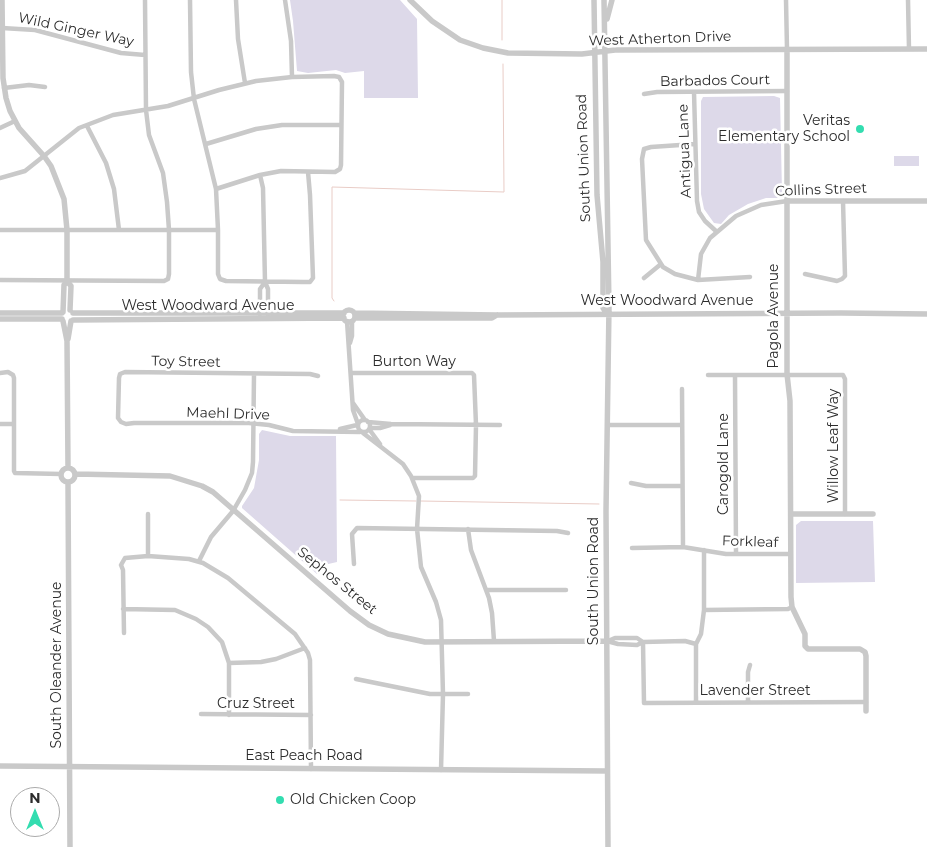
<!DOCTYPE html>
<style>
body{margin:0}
#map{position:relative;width:927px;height:847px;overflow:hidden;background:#fff;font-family:Montserrat,sans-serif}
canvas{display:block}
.north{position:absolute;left:10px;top:787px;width:50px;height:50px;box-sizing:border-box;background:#fff;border:1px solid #ababab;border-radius:50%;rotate:0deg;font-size:14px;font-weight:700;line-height:20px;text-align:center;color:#2c2c2c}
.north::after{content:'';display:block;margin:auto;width:18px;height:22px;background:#33ddb0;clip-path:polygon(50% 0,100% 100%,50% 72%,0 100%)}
</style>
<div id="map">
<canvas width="927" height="847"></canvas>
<div class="north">N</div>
</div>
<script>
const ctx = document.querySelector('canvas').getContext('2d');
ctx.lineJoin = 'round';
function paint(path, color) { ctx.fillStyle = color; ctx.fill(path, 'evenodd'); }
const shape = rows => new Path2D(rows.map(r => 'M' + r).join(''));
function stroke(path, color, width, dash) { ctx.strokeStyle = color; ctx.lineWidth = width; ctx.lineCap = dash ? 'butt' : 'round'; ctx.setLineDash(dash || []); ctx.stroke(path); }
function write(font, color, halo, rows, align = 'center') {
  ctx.font = font + ' Montserrat,sans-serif'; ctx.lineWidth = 5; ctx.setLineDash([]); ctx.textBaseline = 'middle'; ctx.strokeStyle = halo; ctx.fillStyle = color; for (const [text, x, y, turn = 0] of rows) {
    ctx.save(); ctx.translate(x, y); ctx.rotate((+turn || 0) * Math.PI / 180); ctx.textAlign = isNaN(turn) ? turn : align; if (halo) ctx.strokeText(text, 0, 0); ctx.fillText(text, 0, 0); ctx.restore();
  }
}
const green = shape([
 [290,0,400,0,417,19,418,98,364,98,364,71,345,73,336,70,308,73,297,71,293,21],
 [774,96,780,98,782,193,777,198,766,198,748,204,729,215,721,224,714,223,704,209,701,194,701,101,703,97],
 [894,156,919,156,919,166,894,166],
 [262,430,290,436,336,436,337,562,324,565,317,574,242,508,242,506,254,488,259,460,259,434],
 [801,521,873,521,875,582,796,583,796,525]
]);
const stream = shape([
 [502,0,502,40],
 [334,301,332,298,332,187,504,192,503,64],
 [340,500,416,501],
 [420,501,599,504]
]);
const minor = shape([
 [190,0,191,72,194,99,216,189,218,230,218,274,220,279,226,281,303,282,310,282,313,278,310,195,308,172],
 [236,0,238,39,245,83],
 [285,0,291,41,292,77],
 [786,0,787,49],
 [908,0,909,49],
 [2,28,35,30,121,53,145,55],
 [4,88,29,85,45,87],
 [694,92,697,201,699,212,705,221,717,232],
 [644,94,657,92,787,91],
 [87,126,106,163,114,189,119,230],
 [0,128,15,121],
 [206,144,256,129,282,125,341,125],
 [695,144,651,147,644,149,642,159,646,240,663,267,675,274,698,280,750,277],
 [260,175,263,188,265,282],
 [0,178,25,171,79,128,113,115,168,106,219,90,256,81,292,77,334,76,339,77,342,82,341,165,340,169,335,172,281,171,260,175,216,189],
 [0,230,218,230],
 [805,274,837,281,842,279,845,276,843,201],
 [644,278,661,264],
 [0,280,164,281,168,279,169,274,169,230,167,202,163,173,149,135,146,110,145,0],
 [698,280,701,254,710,238,736,216,761,205,787,201],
 [260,314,260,289,265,282,268,289,268,315],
 [347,321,353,410,358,424],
 [350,343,352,336,352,321],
 [0,373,8,372,13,375,14,378,14,471,15,473,61,474],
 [352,373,472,373,474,375,476,425,475,476,473,478,412,478],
 [708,375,843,375,845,379,845,514],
 [735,375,736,554],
 [318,376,310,374,125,372,120,374,119,378,118,418,121,422,126,424,134,423,249,423,269,425,293,431,360,432],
 [682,389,683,547],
 [353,403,365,420],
 '358 426a6 6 0 1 1 12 0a6 6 0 1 1-12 0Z',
 [368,422,391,424,500,425],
 [0,424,14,424],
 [608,425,682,425],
 [370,428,380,428,390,425],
 [340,429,357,425],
 [369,429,380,444],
 [363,433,403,464,411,476,419,496,417,529,421,567,436,602,441,620,443,694,441,770],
 [631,483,646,486,682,486],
 [468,529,471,550,489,598,492,613,494,641],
 [632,548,683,547,726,554,790,554],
 [148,556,148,514],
 [199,561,211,537,233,511,245,490,252,473,253,462,254,374],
 [354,564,352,534,357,528,557,531,568,533],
 [487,590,566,590],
 [123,609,175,610,196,619,208,627,222,642,229,663,229,715],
 [704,610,788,609,792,607],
 [124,633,123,570,121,565,125,558,148,556,189,559,203,563,228,578,295,634,308,653,310,660,311,769],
 [607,641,618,644,637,645,643,642,685,641,696,644],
 [608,641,615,638,637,638,643,642],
 [643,642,644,703,866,702],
 [229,663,261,662,276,659,305,648],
 [356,679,430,694,468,694],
 [696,702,696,644,701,634,704,610,704,550],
 [748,702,748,672,750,665],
 [201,714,311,715]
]);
const tertiary = shape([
 [2,0,3,78,6,98,10,111,19,128,44,156,51,166,64,199,67,230,67,281,71,286,70,310],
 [410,0,432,21,460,40,483,48,508,53,582,54,615,50,927,49],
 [594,0,597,195,603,262,603,308,607,314],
 [604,0,609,307,606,511,608,847],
 [607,19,612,0],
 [787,49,787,374,790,401,791,597,792,607,805,634,805,646,808,649,860,649,865,652,866,656,866,711],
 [787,201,927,201],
 '343 316a6 6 0 1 1 12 0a6 6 0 1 1-12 0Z',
 [63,312,64,285,67,281],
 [0,313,62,313],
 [73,313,344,313],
 [355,313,497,315,841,313,927,314],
 [355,318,492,318,497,315],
 [0,319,62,319],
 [73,320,344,318],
 [63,321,67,341,68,467],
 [68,339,71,321],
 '61 475a7 7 0 1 1 14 0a7 7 0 1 1-14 0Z',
 [76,474,170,476,202,486,213,492,350,611,369,625,388,634,425,642,607,641],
 [68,482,70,847],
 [791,514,873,514],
 [0,766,607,771]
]);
const markers = [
 [860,129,5,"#33ddb0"],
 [280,800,5,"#33ddb0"]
];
const streetNames = [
 ["Wild Ginger Way",76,30,12],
 ["West Atherton Drive",660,39,-2],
 ["Barbados Court",715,81,-1],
 ["Antigua Lane",685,151,-92],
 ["South Union Road",584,158,-92],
 ["Collins Street",821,190,-2],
 ["West Woodward Avenue",667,301],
 ["West Woodward Avenue",208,306],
 ["Pagola Avenue",774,316,-90],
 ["Toy Street",186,362,1],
 ["Burton Way",414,362],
 ["Maehl Drive",228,414,2],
 ["Willow Leaf Way",834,446,-90],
 ["Carogold Lane",724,464,-90],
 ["Forkleaf",750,542,2],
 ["Sephos Street",337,581,39],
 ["South Union Road",594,581,-90],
 ["South Oleander Avenue",57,665,-90],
 ["Lavender Street",755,691],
 ["Cruz Street",256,704],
 ["East Peach Road",304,756]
];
const poiNames = [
 ["Veritas",850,121],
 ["Elementary School",850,137],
 ["Old Chicken Coop",290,800,"left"]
];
paint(green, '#ddd9e9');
stroke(stream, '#e9ccc6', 1);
stroke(minor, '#c9c9c9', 4.5);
stroke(tertiary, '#c9c9c9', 5.5);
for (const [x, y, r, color] of markers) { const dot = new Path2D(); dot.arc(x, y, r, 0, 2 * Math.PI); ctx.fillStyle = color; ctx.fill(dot); stroke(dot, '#fff', 2); }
write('14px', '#2c2c2c', '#fff', streetNames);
write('14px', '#2c2c2c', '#fff', poiNames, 'right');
</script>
